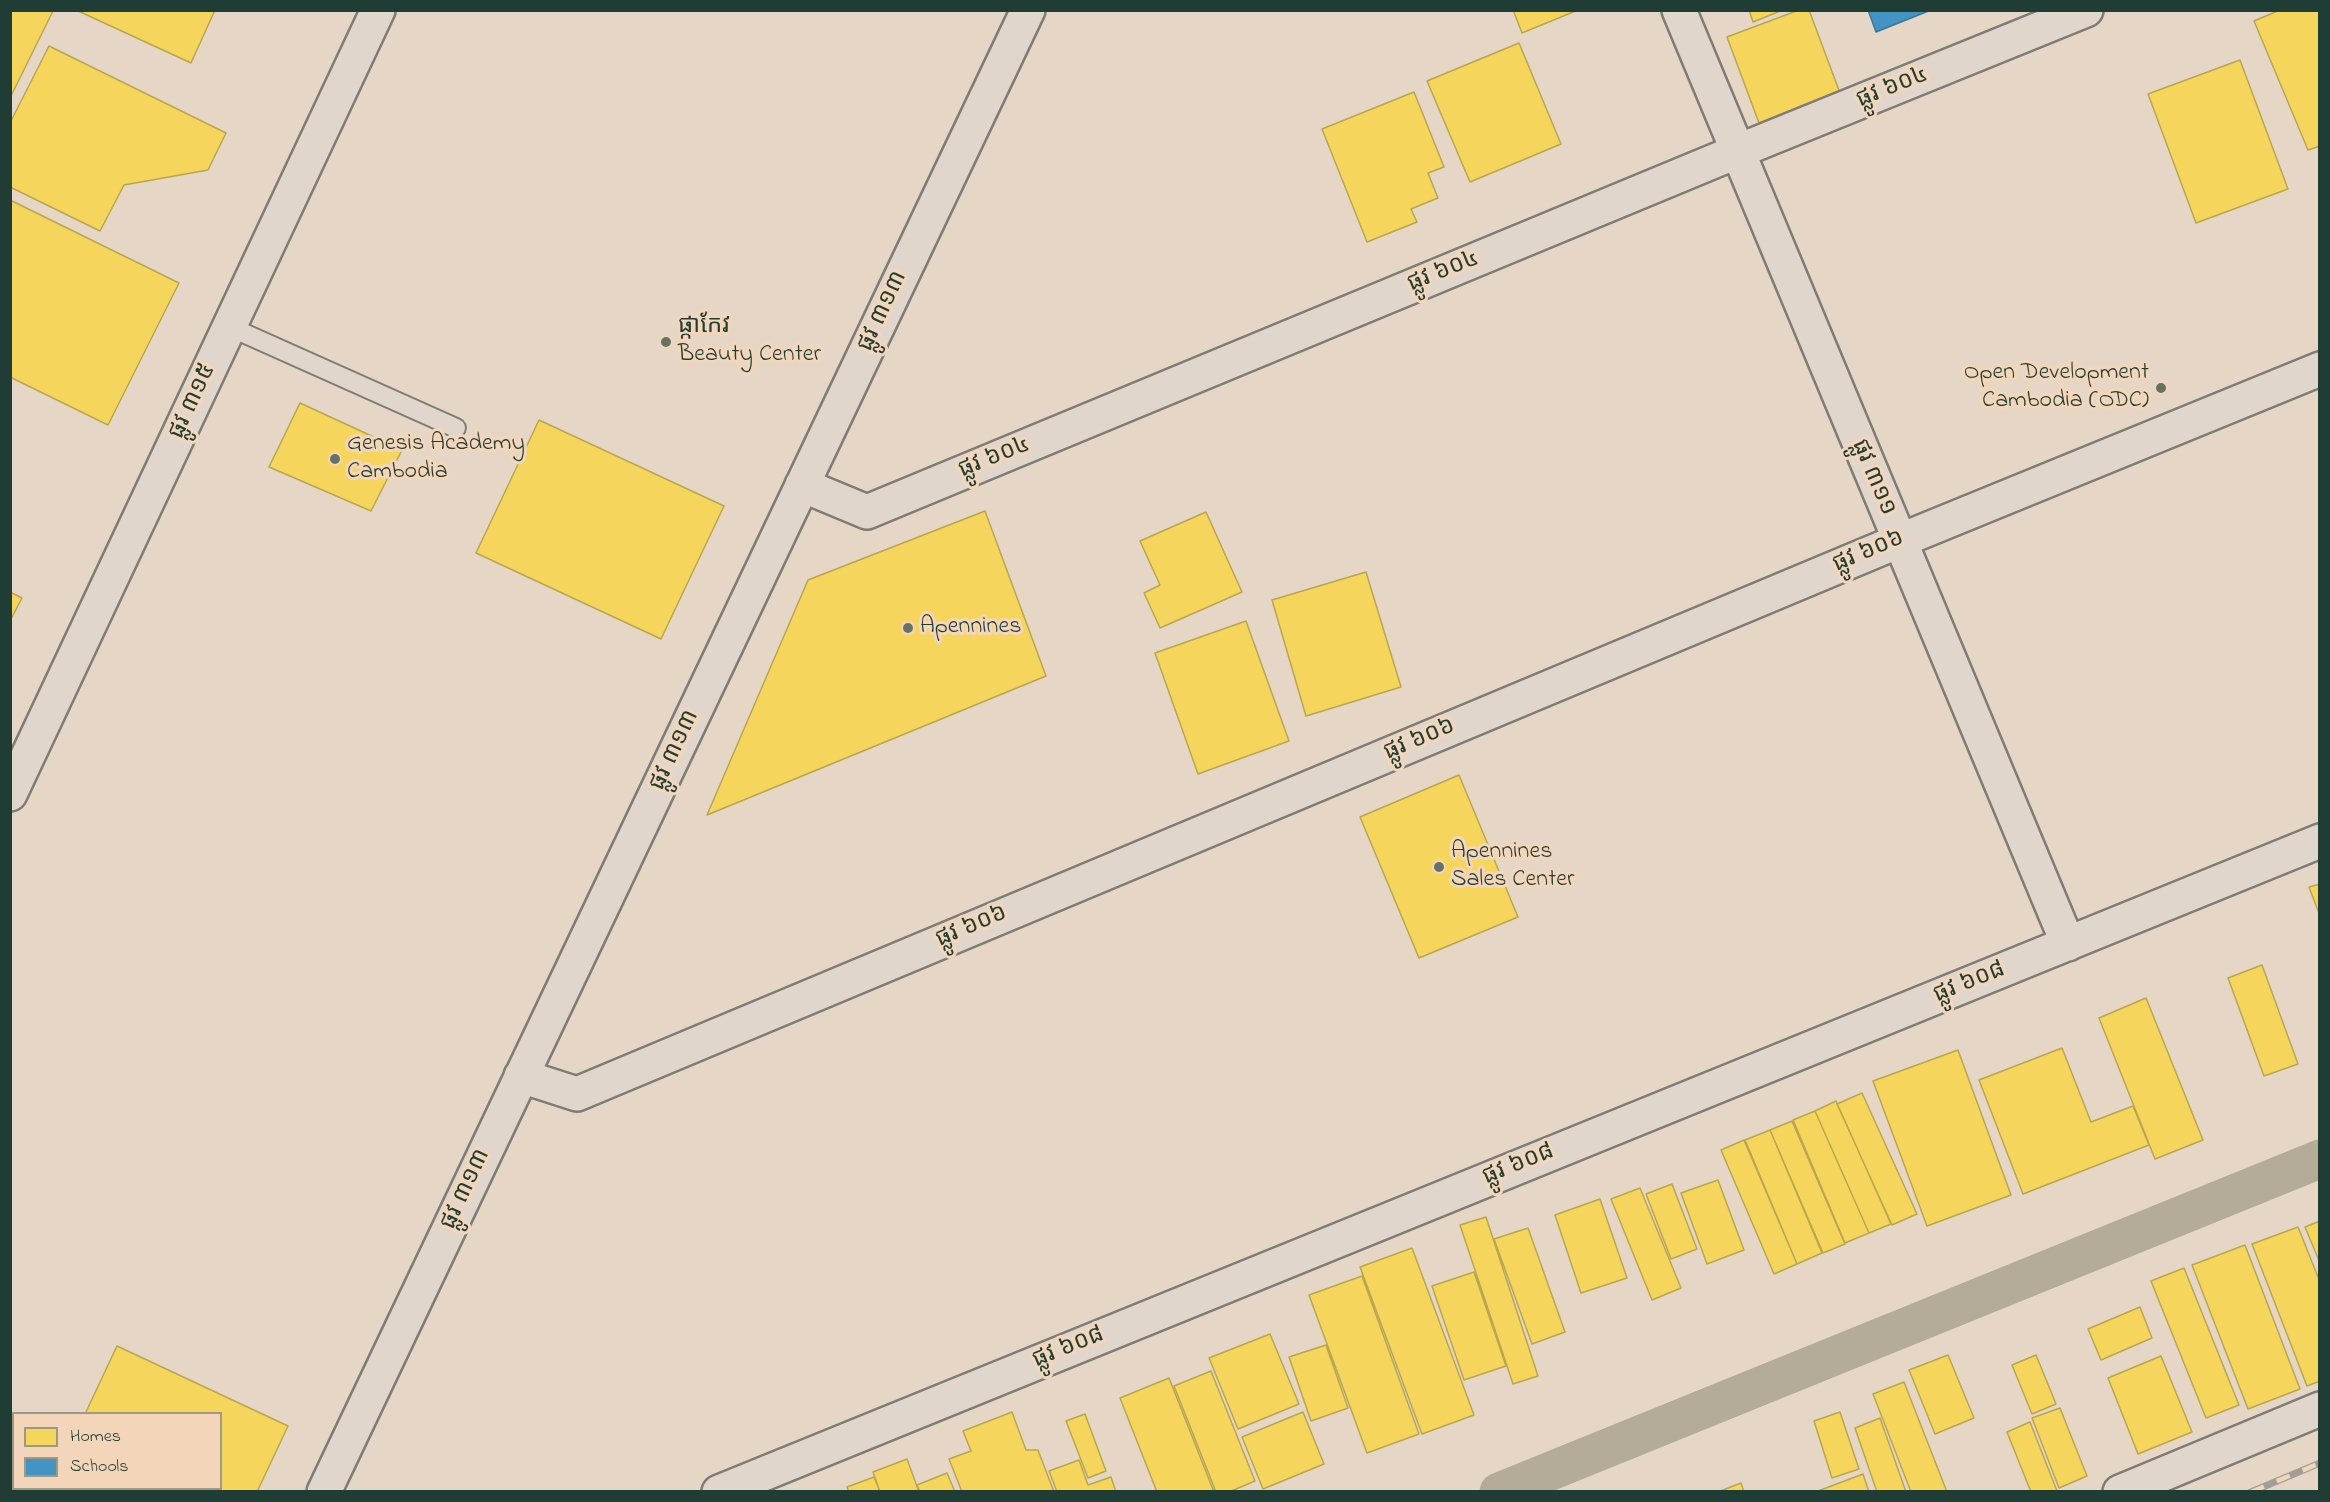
<!DOCTYPE html>
<meta charset="utf-8">
<style>
body{margin:0}
#map{position:relative;width:2330px;height:1502px;overflow:hidden;background:#e6d6c6;font-family:"Indie Flower",sans-serif}
canvas{display:block}
.frame{position:absolute;inset:0;border:12px solid #1f3d34;pointer-events:none}
.legend{position:absolute;left:12px;top:1412px;width:210px;height:78px;box-sizing:border-box;background:#f3d6b9;border:2px solid #9e9984;margin:0;padding:8px 10px;list-style:none;font-size:18px;color:#1f3d34}
.legend li{display:flex;align-items:center;gap:12px;height:30px}
.legend b{width:30px;border:2px solid #9e9984}
</style>
<div id="map">
<canvas width="2330" height="1502"></canvas>
<div class="frame"></div>
<ul class="legend">
<li><b style="height:16px;background:#f6d55c"></b>Homes</li>
<li><b style="height:16px;background:#4393c3"></b>Schools</li>
</ul>
</div>
<script>
const ctx = document.querySelector('canvas').getContext('2d');
ctx.lineJoin = 'round';
function paint(path, color) { ctx.fillStyle = color; ctx.fill(path, 'evenodd'); }
const shape = rows => new Path2D(rows.map(r => 'M' + r).join(''));
function stroke(path, color, width, dash) { ctx.strokeStyle = color; ctx.lineWidth = width; ctx.lineCap = dash ? 'butt' : 'round'; ctx.setLineDash(dash || []); ctx.stroke(path); }
function write(font, color, halo, rows, align = 'center') {
  ctx.font = font + ' "Indie Flower","Noto Sans Khmer",sans-serif'; ctx.lineWidth = 6; ctx.setLineDash([]); ctx.textBaseline = 'middle'; ctx.strokeStyle = halo; ctx.fillStyle = color; for (const [text, x, y, turn = 0] of rows) {
    ctx.save(); ctx.translate(x, y); ctx.rotate((+turn || 0) * Math.PI / 180); ctx.textAlign = isNaN(turn) ? turn : align; if (halo) ctx.strokeText(text, 0, 0); ctx.fillText(text, 0, 0); ctx.restore();
  }
}
const homes = shape([
 [10,10,53,11,10,98,10,10],
 [76,10,215,10,191,63,76,10],
 [1513,10,1578,10,1522,33,1513,10],
 [1749,10,1783,10,1753,22,1749,10],
 [1799,10,1809,10,1840,93,1759,123,1727,37,1799,10],
 [2280,10,2320,10,2320,146,2308,150,2254,21,2280,10],
 [1519,43,1561,144,1470,182,1427,81,1519,43],
 [49,46,226,133,208,170,124,185,100,231,10,187,10,123,49,46],
 [2240,60,2288,189,2196,223,2148,94,2240,60],
 [1414,92,1444,167,1428,173,1438,198,1411,209,1417,222,1367,242,1322,129,1414,92],
 [10,200,179,283,108,425,10,377,10,200],
 [300,403,402,450,371,511,269,467,300,403],
 [539,420,724,506,661,639,476,553,539,420],
 [985,511,1046,676,707,815,808,580,985,511],
 [1206,512,1242,592,1160,628,1144,593,1160,585,1140,541,1206,512],
 [1366,572,1401,687,1306,716,1272,600,1366,572],
 [10,592,22,598,10,621,10,592],
 [1246,621,1289,741,1198,774,1155,653,1246,621],
 [1459,775,1518,917,1419,958,1360,817,1459,775],
 [2320,884,2320,916,2309,887,2320,884],
 [2262,965,2298,1064,2264,1076,2228,978,2262,965],
 [2146,998,2203,1140,2155,1159,2099,1018,2146,998],
 [2062,1048,2091,1122,2133,1106,2149,1145,2023,1194,1979,1080,2062,1048],
 [1958,1050,2011,1195,1927,1226,1873,1081,1958,1050],
 [1862,1093,1917,1214,1892,1225,1837,1104,1862,1093],
 [1836,1101,1891,1224,1869,1233,1815,1111,1836,1101],
 [1815,1111,1869,1233,1845,1243,1793,1120,1815,1111],
 [1792,1121,1845,1244,1823,1253,1770,1130,1792,1121],
 [1770,1130,1822,1253,1797,1264,1745,1140,1770,1130],
 [1744,1140,1797,1264,1774,1274,1721,1150,1744,1140],
 [1718,1180,1744,1250,1707,1264,1681,1193,1718,1180],
 [1672,1184,1697,1249,1671,1259,1646,1194,1672,1184],
 [1640,1188,1681,1288,1652,1300,1611,1199,1640,1188],
 [1600,1199,1627,1278,1581,1293,1555,1215,1600,1199],
 [1486,1217,1538,1376,1513,1384,1460,1225,1486,1217],
 [2320,1221,2320,1263,2305,1227,2320,1221],
 [2298,1227,2320,1282,2320,1381,2307,1386,2252,1244,2298,1227],
 [1528,1228,1565,1332,1532,1344,1494,1239,1528,1228],
 [2245,1245,2300,1389,2248,1409,2192,1265,2245,1245],
 [1412,1248,1474,1415,1422,1434,1360,1267,1412,1248],
 [2184,1268,2239,1405,2206,1418,2151,1281,2184,1268],
 [1474,1272,1506,1366,1464,1380,1432,1286,1474,1272],
 [1362,1276,1419,1434,1367,1453,1309,1295,1362,1276],
 [2140,1307,2152,1338,2101,1360,2088,1329,2140,1307],
 [1270,1334,1299,1404,1238,1429,1209,1358,1270,1334],
 [1326,1345,1348,1408,1311,1421,1289,1357,1326,1345],
 [117,1346,288,1426,257,1492,78,1492,71,1488,220,1488,220,1414,85,1414,117,1346],
 [1948,1355,1974,1418,1935,1434,1909,1370,1948,1355],
 [2036,1355,2056,1404,2032,1414,2012,1365,2036,1355],
 [2161,1356,2192,1432,2138,1454,2108,1378,2161,1356],
 [1211,1371,1255,1481,1229,1492,1216,1492,1174,1386,1211,1371],
 [1169,1378,1214,1492,1157,1492,1120,1398,1169,1378],
 [1904,1382,1947,1492,1911,1492,1873,1394,1904,1382],
 [2060,1408,2087,1476,2059,1488,2032,1418,2060,1408],
 [1012,1412,1026,1450,1038,1450,1054,1492,962,1492,949,1459,971,1451,963,1431,1012,1412],
 [1303,1412,1324,1464,1263,1489,1242,1437,1303,1412],
 [1840,1412,1859,1469,1832,1478,1814,1421,1840,1412],
 [1085,1414,1106,1471,1088,1478,1066,1421,1085,1414],
 [1880,1418,1906,1492,1877,1492,1855,1428,1880,1418],
 [2030,1422,2057,1491,2031,1492,2007,1432,2030,1422],
 [907,1459,919,1492,880,1492,873,1472,907,1459],
 [1079,1460,1088,1485,1111,1477,1116,1492,1057,1492,1049,1471,1079,1460],
 [947,1473,955,1492,920,1492,917,1485,947,1473],
 [1863,1474,1869,1492,1818,1492,1818,1491,1863,1474],
 [874,1477,880,1492,849,1492,847,1487,874,1477],
 [1741,1483,1744,1492,1718,1492,1741,1483]
]);
const schools = shape([
 [1868,10,1931,10,1876,32,1868,10]
]);
const canal = shape([
 [1499,1492,2320,1159]
]);
const service = shape([
 [230,327,456,428]
]);
const minor = shape([
 [1679,10,2068,944],
 [802,485,867,512,1736,152,2086,10],
 [521,1076,577,1094,1899,541,2320,369],
 [324,1492,1028,10],
 [719,1492,2320,841],
 [2120,1492,2320,1409]
]);
const tertiary = shape([
 [10,794,378,10]
]);
const rail = shape([
 [2251,1492,2320,1463]
]);
const markers = [
 [666,342,6,"#657367"],
 [2161,388,6,"#657367"],
 [335,459,6,"#657367"],
 [908,628,6,"#657367"],
 [1439,867,6,"#657367"]
];
const streetNames = [
 ["ផ្លូវ ៦០៤",1893,89,-22],
 ["ផ្លូវ ៦០៤",1444,273,-22],
 ["ផ្លូវ ៣១៣",884,312,-65],
 ["ផ្លូវ ៣១៥",194,402,-65],
 ["ផ្លូវ ៦០៤",995,459,-22],
 ["ផ្លូវ ៣១១",1872,478,67],
 ["ផ្លូវ ៦០៦",1869,553,-23],
 ["ផ្លូវ ៦០៦",1420,741,-23],
 ["ផ្លូវ ៣១៣",676,751,-65],
 ["ផ្លូវ ៦០៦",972,928,-23],
 ["ផ្លូវ ៦០៨",1970,984,-22],
 ["ផ្លូវ ៦០៨",1519,1166,-22],
 ["ផ្លូវ ៣១៣",467,1190,-65],
 ["ផ្លូវ ៦០៨",1069,1349,-22]
];
const poiNames = [
 ["ផ្កាកែវ",678,328],
 ["Beauty Center",678,356],
 ["Open Development",2149,374,"right"],
 ["Cambodia (ODC)",2149,402,"right"],
 ["Genesis Academy",347,445],
 ["Cambodia",347,473],
 ["Apennines",920,628],
 ["Apennines",1451,853],
 ["Sales Center",1451,881]
];
paint(homes, '#f6d55c');
stroke(homes, '#b6a750', 1.5);
paint(schools, '#4393c3');
stroke(schools, '#387998', 1.5);
stroke(canal, '#b4ac98', 39);
stroke(service, '#7e7c74', 22);
stroke(minor, '#7e7c74', 38);
stroke(tertiary, '#7e7c74', 38);
stroke(service, '#e1d6cb', 18);
stroke(minor, '#e1d6cb', 33);
stroke(tertiary, '#e1d6cb', 33);
stroke(rail, '#a29e95', 7);
stroke(rail, '#f3d6b9', 4.5, [14]);
for (const [x, y, r, color] of markers) { const dot = new Path2D(); dot.arc(x, y, r, 0, 2 * Math.PI); ctx.fillStyle = color; ctx.fill(dot); stroke(dot, '#f3d6b9', 2); }
write('24px', '#1f3d34', '#f3d6b9', streetNames);
write('24px', '#1f3d34', '#f3d6b9', poiNames, 'left');
</script>
